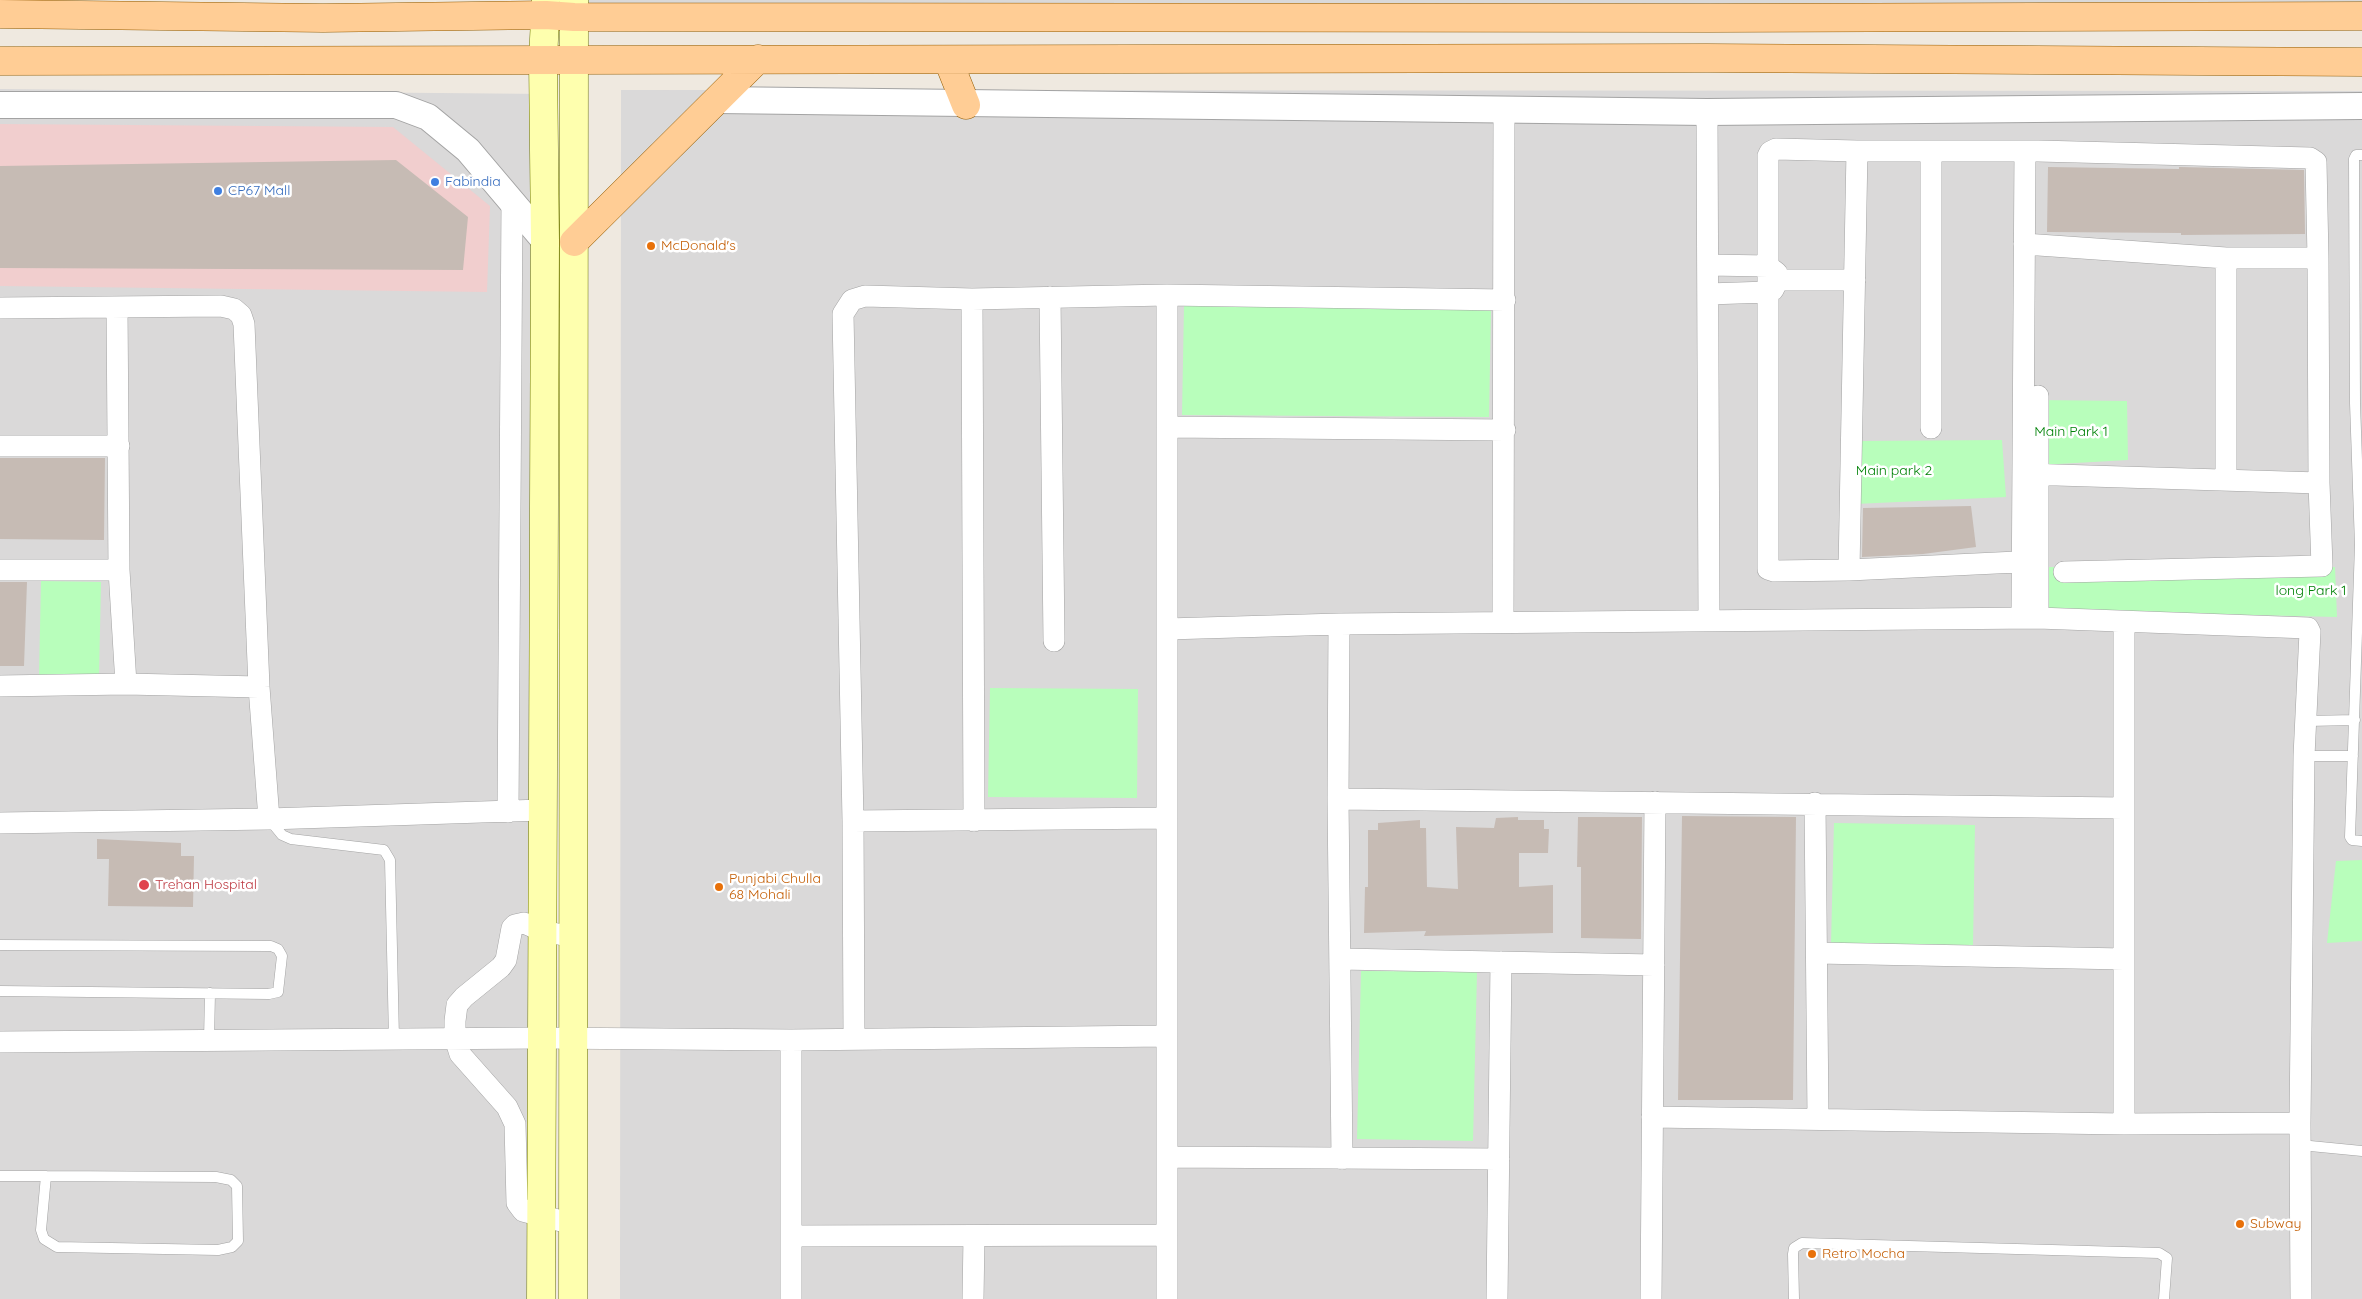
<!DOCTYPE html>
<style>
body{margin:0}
canvas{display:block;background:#efe9e0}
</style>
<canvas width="2362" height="1299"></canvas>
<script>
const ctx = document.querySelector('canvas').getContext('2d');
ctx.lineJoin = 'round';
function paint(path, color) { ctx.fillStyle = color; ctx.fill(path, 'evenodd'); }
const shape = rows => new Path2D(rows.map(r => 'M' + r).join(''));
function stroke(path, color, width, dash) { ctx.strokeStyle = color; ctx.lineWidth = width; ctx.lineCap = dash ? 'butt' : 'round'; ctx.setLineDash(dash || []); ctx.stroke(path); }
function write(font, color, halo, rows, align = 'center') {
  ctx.font = font + ' Quicksand,sans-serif'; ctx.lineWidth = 5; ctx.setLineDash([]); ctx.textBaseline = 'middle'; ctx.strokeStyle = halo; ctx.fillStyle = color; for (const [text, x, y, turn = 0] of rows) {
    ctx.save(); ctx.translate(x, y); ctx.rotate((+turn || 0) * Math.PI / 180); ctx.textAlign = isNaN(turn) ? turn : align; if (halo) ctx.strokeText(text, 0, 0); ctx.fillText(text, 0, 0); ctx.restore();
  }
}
const residential = shape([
 [575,0,2362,0,2362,15,576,15],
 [0,89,548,94,549,1299,0,1299],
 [621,90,2362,91,2362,1299,620,1299]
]);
const commercial = shape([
 [0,124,393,127,490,206,487,292,0,286]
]);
const park = shape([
 [1184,306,1491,308,1489,417,1182,415],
 [2037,400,2127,401,2128,460,2040,465],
 [2002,440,2006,497,1855,504,1857,441],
 [2041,567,2335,567,2337,617,2042,610],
 [41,581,101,582,99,676,39,675],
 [990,688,1138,689,1137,798,988,797],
 [1834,823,1975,825,1973,945,1831,943],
 [2362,860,2362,941,2327,943,2336,861],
 [1361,971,1477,972,1473,1141,1357,1139]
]);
const building = shape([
 [396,160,468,217,463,270,0,268,0,166],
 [2048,167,2179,169,2179,167,2304,170,2305,234,2181,235,2181,233,2047,232],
 [0,458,105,458,104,540,0,539],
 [1971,506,1976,547,1923,554,1862,557,1863,508],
 [0,582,27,582,24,666,0,666],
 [1682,816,1796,817,1793,1100,1678,1100],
 [1518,817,1518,820,1544,820,1544,829,1549,829,1548,853,1519,853,1519,887,1553,885,1553,933,1424,936,1426,931,1364,933,1365,887,1368,887,1368,830,1378,830,1378,823,1420,820,1420,828,1426,828,1427,887,1458,889,1456,827,1494,828,1496,818],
 [1578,817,1642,817,1641,939,1581,938,1581,867,1577,867],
 [97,839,181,843,181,856,194,856,193,907,108,906,109,859,97,859]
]);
const service = shape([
 [2362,155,2356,155,2354,159,2355,403,2360,545,2350,837,2352,840,2362,841],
 [2307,721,2355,720],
 [2304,756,2353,756],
 [269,819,282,835,291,839,384,850,390,860,394,1039],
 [0,945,271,946,278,949,282,956,278,992,269,994,0,991],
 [209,1040,210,993],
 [2300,1145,2362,1151],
 [0,1176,46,1176,216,1177,231,1180,237,1186,238,1241,232,1247,218,1250,57,1247,44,1239,41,1230,46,1176],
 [1794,1299,1793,1254,1794,1248,1802,1243,2159,1253,2167,1258,2164,1299]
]);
const minor = shape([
 [1707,112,1709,621],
 [2024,244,2226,258,2318,258,2319,483,2322,566,2064,572],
 [2226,258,2226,480],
 [1708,265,1768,266,1777,273,1778,280,1773,290,1768,292,1708,294],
 [1778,280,1855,280],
 [1050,297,1054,641],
 [972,299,974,821],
 [117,307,119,570,126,684],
 [0,308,221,306,234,309,241,315,244,324,259,687,269,819],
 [2038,396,2038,618],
 [1167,427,1505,430],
 [1931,428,1931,151],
 [0,446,119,446],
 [2024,474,2319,483],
 [2038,561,1849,570,1857,151,2038,151,2310,158,2316,162,2318,258],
 [0,570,119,570],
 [1849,570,1774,571,1768,569,1768,156,1770,152,1776,149,1857,151],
 [2022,618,2025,151],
 [1503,622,1504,111],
 [2124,622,2124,1124],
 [1339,624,1338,799,1342,1159],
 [1167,629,1339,624,2038,618,2308,628,2310,632,2304,756,2300,1123,2301,1299],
 [0,686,126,684,259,687],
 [1338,799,2123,808],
 [1815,803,1818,1118],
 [508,812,512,202],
 [853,821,1167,818],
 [0,823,269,819,542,810],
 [1817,953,2124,959],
 [1340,959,1654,965],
 [854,1039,853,821,843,314,852,300,865,296,972,299,1167,295,1505,300],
 [791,1040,791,1299],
 [0,1042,541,1038,791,1040,1167,1036],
 [1652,1117,2124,1124,2300,1123],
 [1167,1157,1499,1159],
 [573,1224,523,1211,517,1203,515,1124,507,1107,460,1054,455,1038,455,1021,457,1005,464,997,501,967,506,960,512,928,515,925,524,923,542,931,574,937],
 [791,1236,1167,1235],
 [973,1299,974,1237],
 [1167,1299,1167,295],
 [1497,1299,1501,962],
 [1651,1299,1655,802]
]);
const tertiary = shape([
 [717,100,1707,112,2362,106],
 [0,105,396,105,428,117,468,150,545,241]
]);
const secondary = shape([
 [541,1299,545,241,543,59,546,0],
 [573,1299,574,0]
]);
const primary = shape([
 [0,14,323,18,546,15,574,17,1710,18,2362,16],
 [948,60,966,105],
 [0,61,1707,58,2362,62],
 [574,242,758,59]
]);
const markers = [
 [435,182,5,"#3f7fe0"],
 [218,191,5,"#3f7fe0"],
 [651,246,5,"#e8710a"],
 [144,885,6,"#e0444e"],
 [719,887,5,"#e8710a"],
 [2240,1224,5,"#e8710a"],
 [1812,1254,5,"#e8710a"]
];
const shopNames = [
 ["Fabindia",445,182],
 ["CP67 Mall",228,191]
];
const foodNames = [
 ["McDonald's",661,246],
 ["Punjabi Chulla",729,879],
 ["68 Mohali",729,895],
 ["Subway",2250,1224],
 ["Retro Mocha",1822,1254]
];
const parkNames = [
 ["Main Park 1",2071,432],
 ["Main park 2",1894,471],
 ["long Park 1",2311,591]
];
const healthNames = [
 ["Trehan Hospital",155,885]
];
paint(residential, '#dad9d9');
paint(commercial, '#f1cece');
paint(park, '#b8febb');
paint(building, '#c6bbb4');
stroke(service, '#a3a3a3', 11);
stroke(minor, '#a3a3a3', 22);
stroke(tertiary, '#a3a3a3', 28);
stroke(secondary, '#6e7600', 29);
stroke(primary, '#945d00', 29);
stroke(service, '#fff', 10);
stroke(minor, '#fff', 21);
stroke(tertiary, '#fff', 26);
stroke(secondary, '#feffae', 28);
stroke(primary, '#ffcd95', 28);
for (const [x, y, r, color] of markers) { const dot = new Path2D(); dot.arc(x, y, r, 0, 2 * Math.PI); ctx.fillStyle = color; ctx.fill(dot); stroke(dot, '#fff', 2); }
write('14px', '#366cbe', '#fff', shopNames, 'left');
write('14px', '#c56008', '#fff', foodNames, 'left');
write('14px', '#028208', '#fff', parkNames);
write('14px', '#be3a42', '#fff', healthNames, 'left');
</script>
